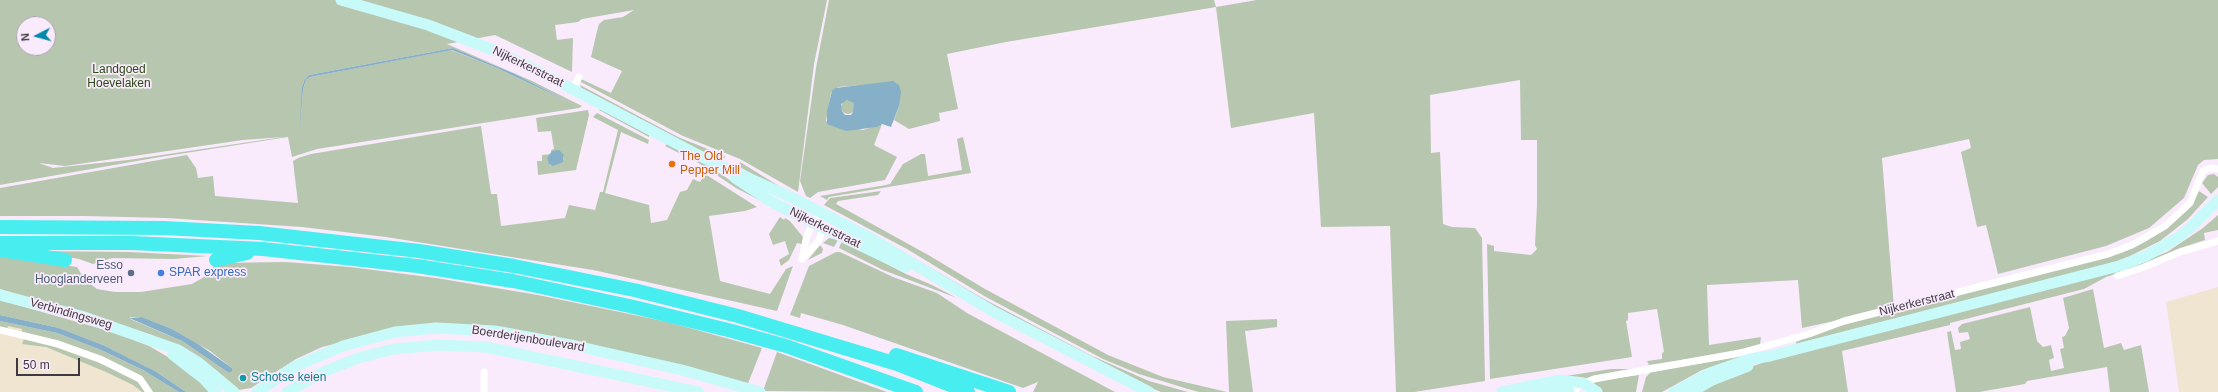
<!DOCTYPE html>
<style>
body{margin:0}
#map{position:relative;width:2218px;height:392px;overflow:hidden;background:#f9ebfc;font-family:Helvetica,sans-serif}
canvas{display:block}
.north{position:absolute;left:16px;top:16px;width:40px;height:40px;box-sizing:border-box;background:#f9ebfc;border:1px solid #afa4b1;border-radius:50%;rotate:264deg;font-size:11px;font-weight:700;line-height:16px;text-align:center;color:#3f3a41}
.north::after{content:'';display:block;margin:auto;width:14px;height:18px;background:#0189a9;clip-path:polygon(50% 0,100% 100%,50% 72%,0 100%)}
.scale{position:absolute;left:16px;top:358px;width:64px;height:18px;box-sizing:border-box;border:2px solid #3f3a41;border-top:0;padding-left:5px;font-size:12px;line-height:14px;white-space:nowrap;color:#3f3a41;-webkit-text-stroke:3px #f9ebfc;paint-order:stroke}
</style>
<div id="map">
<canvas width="2218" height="392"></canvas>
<div class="north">N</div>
<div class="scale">50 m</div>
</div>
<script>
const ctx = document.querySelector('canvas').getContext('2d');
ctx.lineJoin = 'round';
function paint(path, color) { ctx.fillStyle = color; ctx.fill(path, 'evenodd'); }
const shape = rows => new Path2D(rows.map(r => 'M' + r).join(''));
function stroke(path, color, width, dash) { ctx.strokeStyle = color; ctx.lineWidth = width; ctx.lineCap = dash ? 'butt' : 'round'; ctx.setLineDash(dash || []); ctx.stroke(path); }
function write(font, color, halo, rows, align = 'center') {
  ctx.font = font + ' Helvetica,sans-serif'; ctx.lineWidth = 3.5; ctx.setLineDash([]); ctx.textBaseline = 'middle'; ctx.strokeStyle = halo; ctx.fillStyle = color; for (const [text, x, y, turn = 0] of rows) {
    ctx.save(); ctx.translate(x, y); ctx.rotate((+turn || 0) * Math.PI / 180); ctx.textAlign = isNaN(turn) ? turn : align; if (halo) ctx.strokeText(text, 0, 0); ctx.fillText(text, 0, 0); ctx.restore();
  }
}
const commercial = shape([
 [2218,287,2218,392,2179,392,2166,302],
 [0,318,183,392,0,392]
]);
const green = shape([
 [0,0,827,0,814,64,798,192,740,159,683,136,581,82,581,79,611,93,622,71,591,57,597,31,599,24,604,20,623,17,634,10,582,19,578,22,555,25,557,40,573,38,572,72,495,35,447,44,532,81,582,106,579,108,317,149,292,157,288,137,160,157,0,185],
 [24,24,48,24,48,48,24,48],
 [453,48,515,74,575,105,497,68,451,50,310,77,306,80,303,89,299,139,303,83,309,75],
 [283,137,128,160,53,168,39,163,65,166,243,140],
 [829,0,1214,0,1216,7,1257,0,2218,0,2218,159,2204,160,2198,165,2184,198,2149,228,2106,246,1998,274,1986,225,1977,227,1961,152,1971,148,1969,139,1882,158,1894,308,1802,328,1798,280,1707,285,1709,345,1761,337,1760,345,1720,354,1649,365,1647,361,1662,359,1662,353,1664,352,1657,309,1628,313,1628,320,1626,321,1632,357,1490,379,1487,244,1494,246,1494,251,1531,255,1537,249,1535,245,1537,205,1537,140,1521,140,1520,80,1430,95,1431,153,1440,152,1443,224,1452,227,1475,228,1482,238,1485,381,1414,392,1396,392,1390,226,1321,227,1314,113,1231,128,1216,7,1006,42,947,54,958,109,939,113,940,121,909,129,894,120,899,106,863,85,838,87,831,93,826,121,863,130,882,124,874,145,897,157,885,180,818,192,810,198,806,196,800,181,816,68],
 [580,85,678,137,725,156,724,159,701,151,581,88],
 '841 107a7 7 0 1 1 14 0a7 7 0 1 1-14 0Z',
 [601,109,649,135,649,137,599,110],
 [588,110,589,115,576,170,538,175,537,161,542,161,542,155,551,154,547,158,550,165,560,163,564,159,564,155,552,151,551,153,551,150,554,149,551,131,538,132,536,118],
 [597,113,649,140,648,144,621,132,605,193,649,205,651,223,667,220,680,192,687,190,693,179,700,182,705,174,757,207,745,211,709,216,720,281,770,294,786,269,793,266,777,311,593,270,386,237,302,227,166,218,84,216,0,216,0,188,187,155,196,168,198,178,213,176,215,196,298,203,293,161,298,158,311,154,481,126,491,194,497,194,501,226,565,218,569,205,595,210,600,192,603,192,618,130,593,117],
 [963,137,971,173,829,197,827,200,820,196,886,185,890,184,903,164,921,154,925,154,928,176,962,170,957,139],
 [667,144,707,165,763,202,736,188,697,162,665,146],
 [740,162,779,186,796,195,767,182,738,166],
 [2214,174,2218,177,2218,187,2211,194,2202,183,2208,175],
 [881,191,878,195,838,201,836,204,930,256,985,289,1108,355,1163,377,1227,392,1199,392,1188,389,1139,374,1103,359,986,297,907,249,824,205,830,198],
 [2199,191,2208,197,2188,219,2160,241,2120,261,1796,344,1796,342,1835,327,2121,253,2145,242,2167,228,2189,208],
 [2218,215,2218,230,2204,233,2205,240,2180,248,2152,262,2106,277,2084,289,1950,323,1950,325,1842,351,1848,392,1697,392,1750,367,1765,362,2123,270,2167,252,2203,228],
 [780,217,784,220,785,218,790,221,803,237,802,244,797,243,789,260,781,266,779,260,789,254,785,241,773,245,769,234],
 [829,238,838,240,834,247,823,243],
 [883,240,984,299,1090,355,1149,381,1188,392,1161,392,1146,386,983,301],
 [842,241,906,274,932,285,957,298,883,270,839,248],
 [820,245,823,249,822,253,808,260],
 [33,251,128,252,208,256,174,259,112,258,93,264,79,259],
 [836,252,840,252,893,277,937,293,967,313,1115,392,1033,392,1038,382,1023,388,843,325,801,313,800,318,790,315,809,266],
 [0,256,77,267,85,280,97,289,115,292,141,292,192,284,211,273,214,265,220,263,286,262,350,267,436,278,538,295,668,322,762,348,747,386,476,327,351,340,322,347,296,359,251,388,239,390,161,339,149,334,0,289],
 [130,317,142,317,172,329,210,351,232,368,229,373,182,341,130,319],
 [2093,289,2104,348,2121,343,2124,350,2141,345,2149,392,2110,392,2107,367,2027,381,2025,384,1979,392,1956,392,1947,332,1951,331,1955,350,1961,349,1960,342,1970,339,1968,332,1959,333,1958,328,1962,324,2030,307,2037,341,2043,347,2051,345,2054,358,2049,360,2051,371,2064,368,2060,349,2064,348,2062,337,2065,336,2069,328,2063,298],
 [0,300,123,335,149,346,180,364,211,392,186,392,155,371,103,345,59,328,0,315],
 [1277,319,1277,327,1245,331,1253,392,1229,392,1226,321],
 [0,321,57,333,101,350,143,370,179,392,153,392,142,378,22,332,22,329,8,326,7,329,0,327],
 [24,339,41,342,105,365,134,379,139,383,145,392,142,392,133,385,106,372,46,347,22,344],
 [777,352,802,361,887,392,763,391],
 [1741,356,1742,358,1702,370,1662,392,1642,392,1646,377,1651,372],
 [1611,369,1631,369,1631,371,1580,379,1559,377],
 [1639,375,1636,392,1602,392,1593,383,1595,381]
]);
const water = shape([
 [453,48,515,74,575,105,497,68,452,50,310,77,306,80,303,89,299,139,302,87,304,81,309,75],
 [893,81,899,85,901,92,899,106,891,127,882,124,877,127,846,131,827,124,827,111,832,91,835,88],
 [847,100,854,103,853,112,851,115,845,115,842,111,841,104],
 [559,150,564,155,563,162,553,166,549,164,547,158,552,151],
 [0,315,59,328,103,345,155,371,186,392,179,392,143,370,101,350,57,333,0,321],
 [142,317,172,329,198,344,232,368,232,371,229,373,182,341,129,318]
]);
const street = shape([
 [573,89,579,77],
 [802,259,807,236,813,223,824,215],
 [802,259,818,242,824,226],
 [2117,276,2144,267,2180,252,2218,241],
 [0,330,58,344,100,359,140,379,149,392],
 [484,372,484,392],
 [1575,392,1577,387,1594,379,1740,353,1809,334,1844,321,2108,254,2132,245,2165,226,2190,203,2203,171,2211,168,2218,169]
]);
const secondary = shape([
 [341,0,428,25,496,51,532,68,704,158,795,199,872,239,994,312,1149,392],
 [735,178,770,201,813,223,906,267],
 [0,295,81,316,178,350,199,363,234,392],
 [173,355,204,379,216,392],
 [1537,388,1569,392],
 [257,392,294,367,343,346,395,332,436,328,495,331,576,346,682,370,760,392],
 [287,392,323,372,358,358,394,349,438,345,486,347,698,392],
 [1502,392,1560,380,1583,383,1597,392],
 [1674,392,1710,373,1750,359,1770,356,2119,266,2146,256,2177,238,2190,228,2218,200],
 [1692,392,1712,380,1748,366]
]);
const highway = shape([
 [0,227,164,228,259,233,419,251,514,266,634,290,738,316,897,364,968,392],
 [0,243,132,243,263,249,417,266,513,281,634,307,732,331,786,346,916,392],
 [0,250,65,260],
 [216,260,247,253],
 [896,355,1009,392]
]);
const markers = [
 [672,164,4,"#e8710a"],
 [131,273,4,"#5c6f8a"],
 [161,273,4,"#3f7fe0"],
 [243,378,4,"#0f9aa8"]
];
const streetNames = [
 ["Nijkerkerstraat",528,67,26],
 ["Nijkerkerstraat",825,228,26],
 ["Nijkerkerstraat",1917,303,-14],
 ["Verbindingsweg",71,314,16],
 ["Boerderijenboulevard",528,339,9]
];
const parkNames = [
 ["Landgoed",119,70],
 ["Hoevelaken",119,84]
];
const foodNames = [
 ["The Old",680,157],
 ["Pepper Mill",680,171]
];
const serviceNames = [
 ["Esso",123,266],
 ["Hooglanderveen",123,280]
];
const shopNames = [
 ["SPAR express",169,273]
];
const cultureNames = [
 ["Schotse keien",251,378]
];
paint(commercial, '#efe5d0');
paint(green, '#b7c6af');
paint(water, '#86b0c7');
stroke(street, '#fff', 7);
stroke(secondary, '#c8fafa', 11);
stroke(highway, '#48eeef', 14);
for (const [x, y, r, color] of markers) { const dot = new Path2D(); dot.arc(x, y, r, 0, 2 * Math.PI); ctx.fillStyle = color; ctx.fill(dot); stroke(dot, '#f9ebfc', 1.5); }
write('12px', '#3f3a41', '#f9ebfc', streetNames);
write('12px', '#2b4a16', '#f9ebfc', parkNames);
write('12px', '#c56008', '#f9ebfc', foodNames, 'left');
write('12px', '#4e5e75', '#f9ebfc', serviceNames, 'right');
write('12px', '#366cbe', '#f9ebfc', shopNames, 'left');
write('12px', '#0d838f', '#f9ebfc', cultureNames, 'left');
</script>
